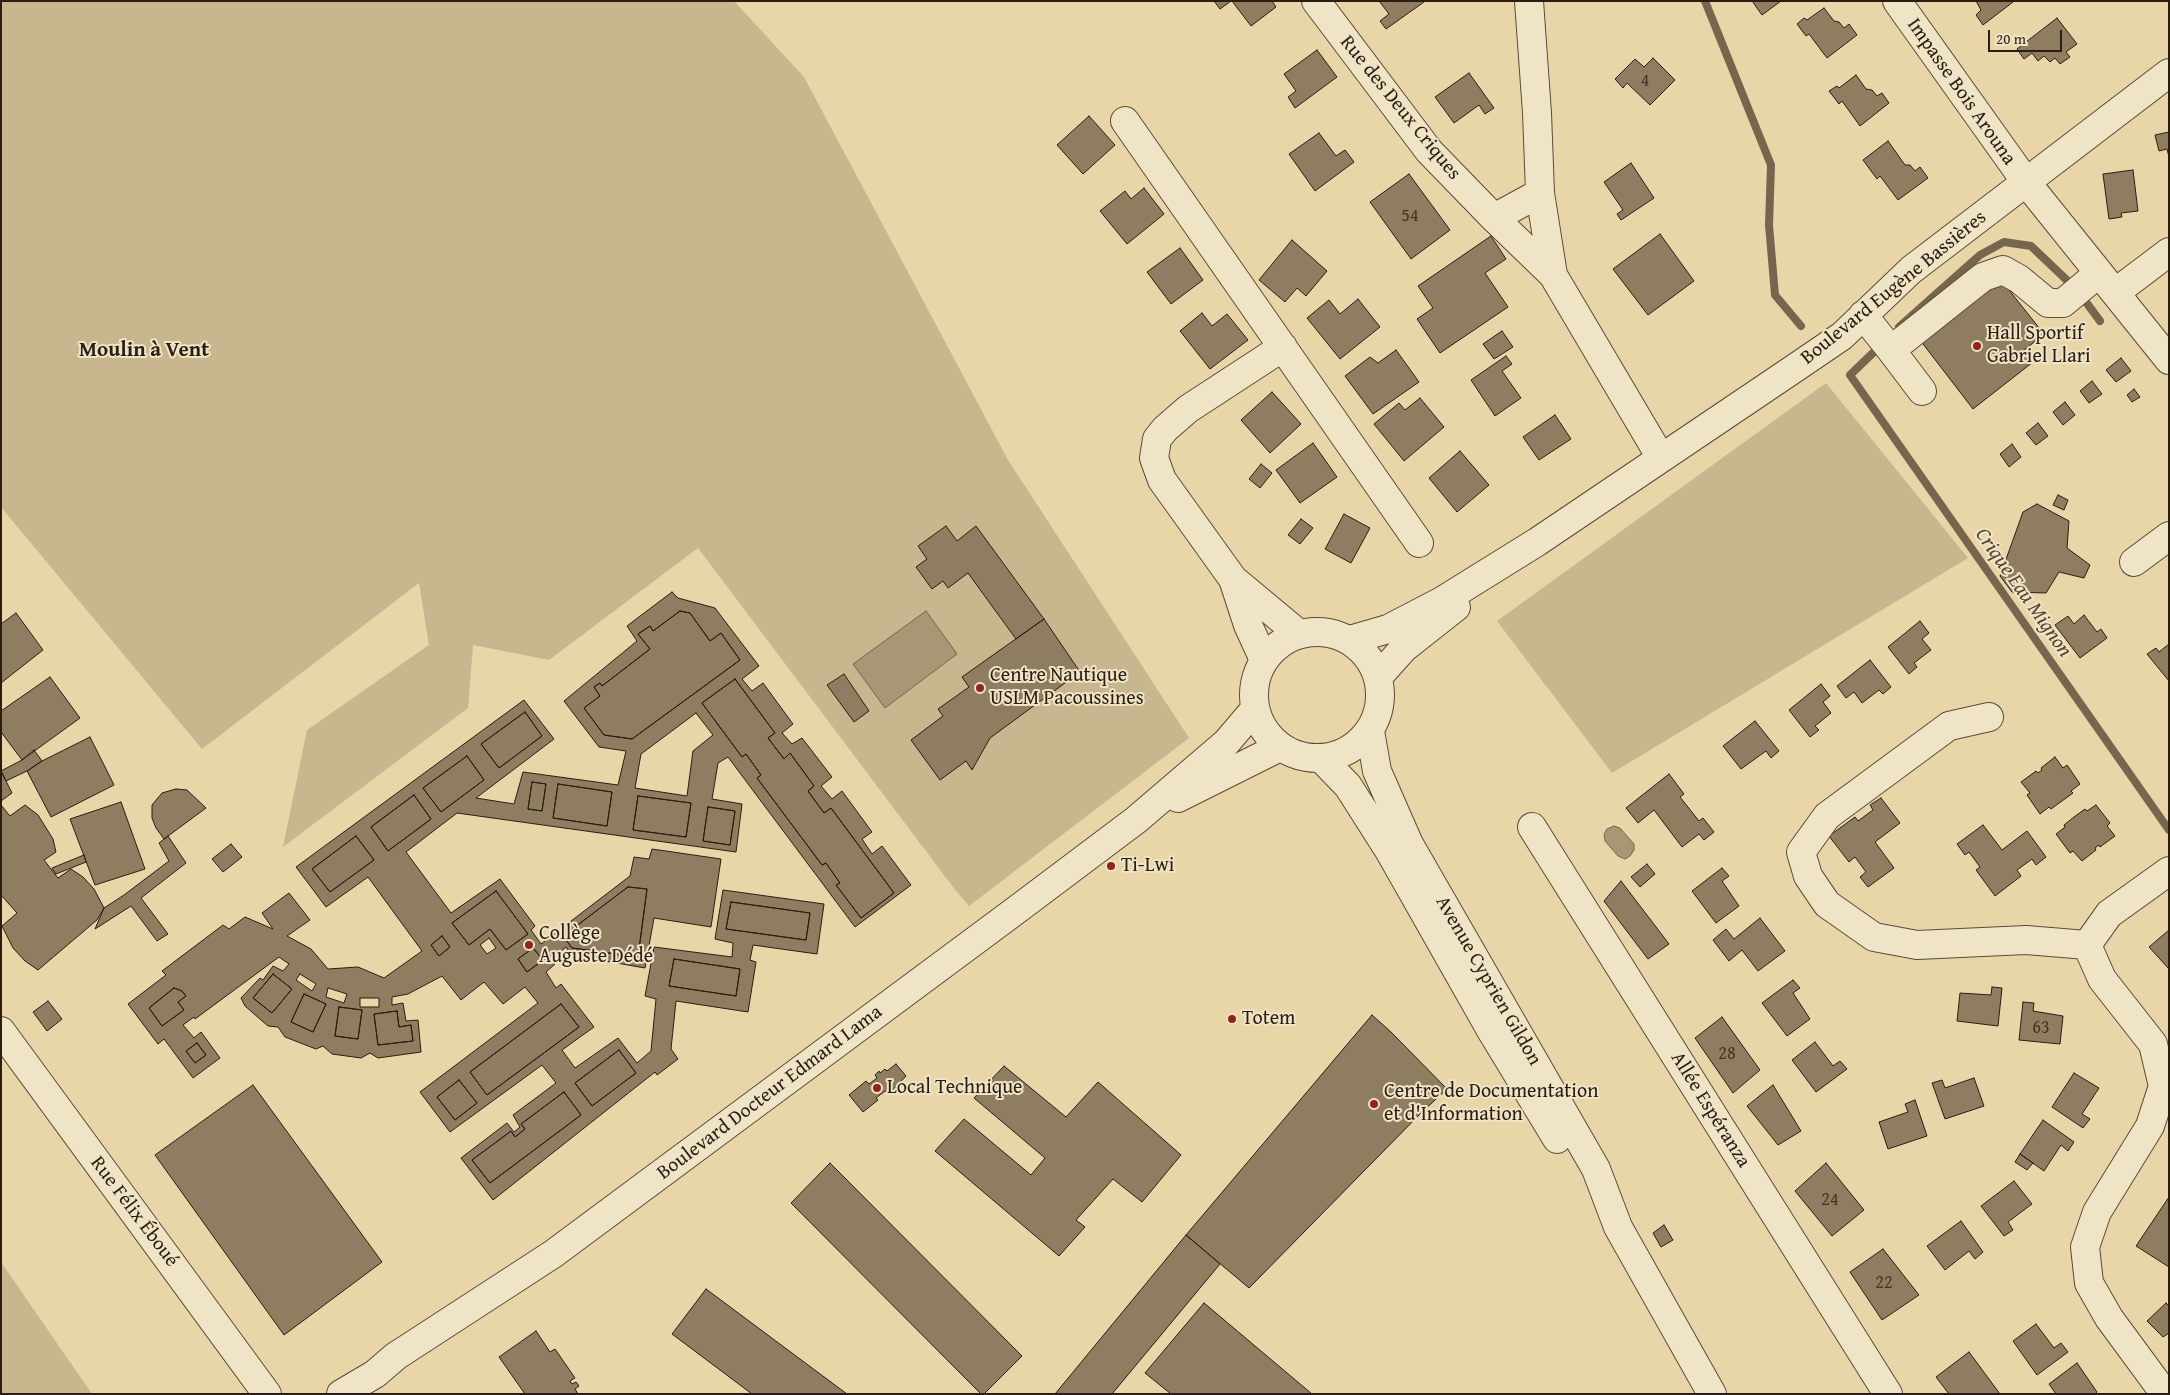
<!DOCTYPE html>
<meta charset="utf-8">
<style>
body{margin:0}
#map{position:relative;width:2170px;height:1395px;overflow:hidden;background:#e8d5a8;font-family:"Gentium Book Plus",serif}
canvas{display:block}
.frame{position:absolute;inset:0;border:2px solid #2c1d12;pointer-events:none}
.scale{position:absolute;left:1988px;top:30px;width:74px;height:22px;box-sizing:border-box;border:2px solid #2c1d12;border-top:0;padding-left:6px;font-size:15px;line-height:18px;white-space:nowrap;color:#2c1d12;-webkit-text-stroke:4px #f0e4c6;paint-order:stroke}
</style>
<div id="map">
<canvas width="2170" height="1395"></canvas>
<div class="frame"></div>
<div class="scale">20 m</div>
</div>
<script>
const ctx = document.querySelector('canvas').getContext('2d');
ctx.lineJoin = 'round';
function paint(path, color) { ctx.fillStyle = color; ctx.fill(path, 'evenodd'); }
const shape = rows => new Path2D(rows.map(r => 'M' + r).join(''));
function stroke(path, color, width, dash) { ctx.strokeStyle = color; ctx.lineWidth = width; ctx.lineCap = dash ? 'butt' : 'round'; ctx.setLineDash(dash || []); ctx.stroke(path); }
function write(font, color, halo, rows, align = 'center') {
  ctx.font = font + ' "Gentium Book Plus",serif'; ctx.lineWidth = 4; ctx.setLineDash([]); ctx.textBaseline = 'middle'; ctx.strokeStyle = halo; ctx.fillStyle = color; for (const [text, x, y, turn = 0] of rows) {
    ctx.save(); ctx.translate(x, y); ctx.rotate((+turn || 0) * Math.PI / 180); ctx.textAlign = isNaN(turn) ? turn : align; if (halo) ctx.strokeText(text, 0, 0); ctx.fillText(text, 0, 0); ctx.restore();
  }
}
const green = shape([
 [1,1,734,1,804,77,1008,460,1189,738,969,906,956,891,698,548,549,660,473,645,468,708,283,847,307,730,429,645,419,583,202,749,1,507],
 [1826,383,1968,558,1612,773,1497,621],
 [1,1262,92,1394,1,1394]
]);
const water = shape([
 [926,611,957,654,885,708,853,664,926,611],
 [1614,826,1620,828,1634,844,1634,850,1630,856,1625,859,1618,856,1605,841,1604,834,1607,829,1614,826]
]);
const stream = shape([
 [1705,1,1771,165,1769,225,1775,295,1801,326],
 [2083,298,2100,321],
 [1899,327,1980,255,2004,242,2031,246,2073,286],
 [1876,350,1850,375,2169,830]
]);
const building = shape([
 [1214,1,1231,1,1220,9,1214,1],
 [1232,1,1272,1,1276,7,1251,26,1232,1],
 [1379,1,1423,1,1424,2,1386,29,1380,21,1389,14,1379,1],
 [1752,1,1781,1,1762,15,1752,1],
 [1976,1,2013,1,2013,2,1983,25,1976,15,1981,10,1976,1],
 [1824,8,1834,21,1839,22,1844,28,1849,24,1857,35,1827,58,1809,34,1806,36,1797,24,1804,18,1807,20,1824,8],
 [2057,18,2077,44,2066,52,2070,57,2060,64,2055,58,2050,62,2044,56,2038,61,2032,53,2024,59,2017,49,2057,18],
 [1317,50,1337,77,1295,108,1288,97,1296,91,1284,74,1317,50],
 [1653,58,1675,80,1650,105,1627,83,1623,88,1615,79,1635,59,1644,67,1653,58],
 [1469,73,1494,108,1485,114,1479,105,1454,123,1435,97,1469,73],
 [1856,75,1866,89,1872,90,1877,96,1882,93,1889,103,1860,126,1842,101,1839,104,1829,91,1837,86,1839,88,1856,75],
 [1089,116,1115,145,1083,174,1057,145,1089,116],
 [2169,132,2169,157,2167,149,2159,151,2155,135,2169,132],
 [1319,133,1336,156,1345,150,1354,162,1315,191,1289,154,1319,133],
 [1888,141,1905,165,1910,165,1915,171,1920,167,1928,178,1898,200,1880,176,1877,179,1863,160,1888,141],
 [1631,163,1654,198,1621,220,1617,214,1623,210,1604,182,1631,163],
 [2133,170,2138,211,2121,213,2122,217,2109,219,2103,174,2133,170],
 [1409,174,1450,230,1411,259,1370,202,1409,174],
 [1144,188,1164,214,1127,244,1100,211,1125,191,1131,199,1144,188],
 [1660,234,1694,281,1648,315,1613,269,1660,234],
 [1491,236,1506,259,1485,273,1508,307,1440,353,1417,319,1433,308,1418,286,1491,236],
 [1292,240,1327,271,1306,296,1297,288,1285,302,1259,280,1292,240],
 [1180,248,1203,280,1171,304,1147,272,1180,248],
 [2001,280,2044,334,2023,351,2033,362,1973,409,1920,340,2001,280],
 [1358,299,1380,327,1340,359,1307,318,1329,300,1340,314,1358,299],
 [1202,313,1212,326,1227,314,1248,340,1210,369,1180,331,1202,313],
 [1502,331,1513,347,1494,359,1483,344,1502,331],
 [1396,350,1419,382,1373,414,1345,376,1370,357,1378,363,1396,350],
 [1506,356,1512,364,1502,371,1521,398,1495,416,1471,380,1506,356],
 [2121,358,2131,371,2116,382,2106,370,2121,358],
 [2092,381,2102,394,2089,403,2080,391,2092,381],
 [2134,389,2140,397,2132,402,2127,395,2134,389],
 [1272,392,1301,424,1270,453,1241,420,1272,392],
 [1420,398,1444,427,1404,461,1374,424,1399,403,1405,410,1420,398],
 [2065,402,2075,415,2063,425,2053,412,2065,402],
 [1555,415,1571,439,1539,460,1523,437,1555,415],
 [2038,423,2048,436,2036,445,2026,433,2038,423],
 [1313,443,1337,477,1300,503,1276,470,1313,443],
 [2012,444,2021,457,2009,467,2000,454,2012,444],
 [1460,451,1489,485,1457,512,1429,478,1460,451],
 [1261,464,1272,473,1260,488,1249,479,1261,464],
 [2058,495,2068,500,2064,510,2053,505,2058,495],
 [2037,504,2069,521,2067,548,2090,565,2084,578,2059,572,2046,593,2012,592,2000,576,2023,512,2037,504],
 [1344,514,1370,528,1351,563,1325,549,1344,514],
 [1301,519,1313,528,1300,544,1288,535,1301,519],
 [946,526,957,541,976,526,1044,619,1016,639,968,573,948,588,943,581,932,589,916,567,927,559,918,546,946,526],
 [672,592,678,598,715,608,759,666,742,679,752,691,763,683,793,724,782,733,792,744,802,738,832,777,821,786,832,799,842,791,872,832,862,839,872,854,882,846,911,885,855,927,728,757,718,763,712,799,742,804,736,852,457,813,406,852,451,913,500,879,535,926,531,930,541,944,630,876,634,857,649,859,652,849,721,859,711,927,654,918,645,968,571,955,566,947,552,959,555,964,546,972,556,988,561,984,594,1027,562,1050,575,1068,618,1038,637,1063,651,1051,656,999,645,996,654,947,732,957,733,943,715,939,723,890,824,904,817,954,753,945,750,960,756,962,748,1012,676,1001,671,1049,678,1059,657,1075,655,1072,493,1200,461,1158,507,1123,514,1132,520,1127,513,1115,556,1083,542,1065,450,1132,420,1092,538,1003,525,987,503,1004,484,982,461,1000,442,976,408,994,392,997,392,1005,403,1003,406,1021,418,1020,421,1052,378,1058,370,1053,361,1058,332,1054,323,1046,316,1049,285,1037,278,1027,268,1026,245,1006,241,998,260,978,263,980,273,966,283,971,289,964,279,957,195,1019,194,1017,183,1025,194,1038,201,1032,220,1058,193,1078,164,1039,158,1044,128,1004,166,975,162,971,223,925,229,929,245,917,273,929,262,913,289,893,310,920,287,936,311,949,328,969,358,967,384,978,422,951,368,877,326,907,296,867,524,700,554,739,476,798,514,804,523,772,618,785,626,751,599,747,564,701,637,641,627,626,672,592],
 [680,611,690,613,710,641,721,633,740,660,632,739,604,735,584,708,600,696,594,687,600,683,602,686,650,649,638,634,650,626,653,631,680,611],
 [735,679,775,733,768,738,784,759,790,753,814,786,808,791,824,813,831,808,894,893,861,918,836,885,840,883,826,863,822,865,757,778,761,775,746,754,742,757,702,703,735,679],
 [525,712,542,736,499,768,481,744,525,712],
 [696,713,713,735,693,751,687,796,635,788,641,754,696,713],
 [467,756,484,780,441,812,423,788,467,756],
 [532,782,546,784,542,811,528,809,532,782],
 [558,784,612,792,607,826,553,818,558,784],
 [414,795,431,819,388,851,371,827,414,795],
 [638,796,691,803,686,837,633,830,638,796],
 [708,807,735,811,730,845,703,841,708,807],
 [356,836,374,860,330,892,312,869,356,836],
 [628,887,647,889,638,957,572,948,563,936,628,887],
 [496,891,528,934,506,950,490,929,469,945,452,923,496,891],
 [731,902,810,913,806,940,726,929,731,902],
 [442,936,450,947,439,956,431,945,442,936],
 [489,938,496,948,487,954,480,945,489,938],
 [533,948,543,960,527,972,518,959,533,948],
 [674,959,740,969,736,996,669,986,674,959],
 [273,974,292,989,272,1013,253,998,273,974],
 [300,974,316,984,312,991,296,980,300,974],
 [174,988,182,991,186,996,178,1002,184,1010,162,1026,149,1008,174,988],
 [328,988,347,994,344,1003,326,997,328,988],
 [304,994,326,1004,313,1032,291,1022,304,994],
 [360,998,379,998,379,1007,360,1007,360,998],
 [561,1004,579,1027,487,1095,470,1072,561,1004],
 [339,1007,362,1010,358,1039,335,1036,339,1007],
 [397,1011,399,1027,411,1025,413,1041,378,1045,374,1014,397,1011],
 [197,1043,206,1055,195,1063,186,1051,197,1043],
 [619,1050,636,1073,592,1106,575,1083,619,1050],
 [459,1080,477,1103,455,1120,437,1097,459,1080],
 [564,1092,581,1115,490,1183,472,1160,511,1131,515,1137,525,1129,521,1124,564,1092],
 [680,611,690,613,710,641,721,633,740,660,632,739,604,735,584,708,600,696,594,687,600,683,602,686,650,649,638,634,650,626,653,631,680,611],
 [16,613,43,650,1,683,1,624,16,613],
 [2084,615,2097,632,2101,629,2107,638,2080,658,2055,625,2068,616,2074,624,2084,615],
 [1044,619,1080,672,990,738,972,770,966,761,940,780,911,740,943,716,938,709,969,687,962,677,1044,619],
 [1920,621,1929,633,1922,639,1931,650,1914,663,1917,667,1909,674,1888,647,1920,621],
 [2169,644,2169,681,2147,654,2156,648,2159,652,2169,644],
 [1870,660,1891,687,1883,694,1879,690,1862,703,1854,692,1846,698,1837,686,1870,660],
 [844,674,869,711,854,722,827,685,844,674],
 [50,677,80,718,22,760,1,732,1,711,50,677],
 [735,679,775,733,768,738,784,759,790,753,814,786,808,791,824,813,831,808,894,893,861,918,836,885,840,883,826,863,822,865,757,778,761,775,746,754,742,757,702,703,735,679],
 [1821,684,1830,696,1823,702,1831,713,1815,726,1819,730,1810,737,1789,710,1821,684],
 [525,712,542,736,499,768,481,744,525,712],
 [1755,721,1779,751,1771,758,1766,751,1741,769,1723,746,1755,721],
 [90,737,114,785,51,817,27,771,42,761,90,737],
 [34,750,42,761,27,771,6,781,1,771,22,760,34,750],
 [467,756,484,780,441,812,423,788,467,756],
 [2055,757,2063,768,2067,765,2080,784,2071,791,2073,793,2051,809,2049,807,2040,814,2027,795,2030,793,2021,782,2036,771,2038,773,2042,770,2041,768,2055,757],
 [1,771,12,793,1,801,1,771],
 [1669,774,1684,794,1680,797,1699,821,1703,818,1714,832,1704,840,1699,834,1682,847,1654,810,1638,823,1626,808,1669,774],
 [532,782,546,784,542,811,528,809,532,782],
 [558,784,612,792,607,826,553,818,558,784],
 [176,789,187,790,206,808,164,839,156,828,152,818,152,805,162,793,176,789],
 [414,795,431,819,388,851,371,827,414,795],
 [638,796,691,803,686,837,633,830,638,796],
 [1881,798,1900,823,1875,842,1894,868,1868,887,1860,877,1866,872,1855,857,1849,862,1829,836,1855,817,1858,821,1873,810,1870,805,1881,798],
 [121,802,145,869,95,885,70,819,121,802],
 [1,805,10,816,25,805,38,815,53,839,56,852,44,860,58,878,71,869,83,877,94,889,104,908,97,920,38,970,25,961,13,948,2,926,17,913,1,895,1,805],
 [2096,805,2110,823,2107,826,2115,836,2100,847,2099,845,2095,848,2096,850,2082,861,2073,851,2070,853,2056,834,2065,827,2064,825,2074,817,2085,809,2087,811,2096,805],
 [708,807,735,811,730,845,703,841,708,807],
 [1983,825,2002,850,2027,831,2046,857,2036,865,2032,859,2017,870,2021,876,1995,896,1976,870,1980,867,1969,852,1965,855,1957,844,1983,825],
 [168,836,186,863,141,898,168,934,157,941,131,906,95,929,104,908,124,895,169,861,159,843,168,836],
 [356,836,374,860,330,892,312,869,356,836],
 [231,844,242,857,223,872,212,859,231,844],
 [84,855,86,862,56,874,52,868,84,855],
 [1647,864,1655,874,1640,887,1631,877,1647,864],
 [1722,868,1729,876,1722,881,1739,906,1716,923,1692,891,1722,868],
 [1621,881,1669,944,1648,959,1604,901,1621,881],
 [628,887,647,889,638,957,572,948,563,936,628,887],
 [496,891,528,934,506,950,490,929,469,945,452,923,496,891],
 [731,902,810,913,806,940,726,929,731,902],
 [1760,918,1785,951,1758,971,1742,950,1729,961,1713,940,1726,929,1734,939,1760,918],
 [2169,930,2169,969,2149,947,2169,930],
 [442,936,450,947,439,956,431,945,442,936],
 [533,948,543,960,527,972,518,959,533,948],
 [674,959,740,969,736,996,669,986,674,959],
 [273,974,292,989,272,1013,253,998,273,974],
 [1793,980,1800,988,1793,993,1810,1019,1787,1036,1762,1003,1793,980],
 [1992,987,2002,988,1998,1026,1957,1021,1960,993,1991,995,1992,987],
 [174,988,182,991,186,996,178,1002,184,1010,162,1026,149,1008,174,988],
 [304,994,326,1004,313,1032,291,1022,304,994],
 [48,1001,62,1019,47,1031,33,1012,48,1001],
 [2023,1002,2034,1003,2033,1011,2063,1016,2060,1044,2019,1040,2023,1002],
 [561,1004,579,1027,487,1095,470,1072,561,1004],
 [339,1007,362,1010,358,1039,335,1036,339,1007],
 [397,1011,399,1027,411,1025,413,1041,378,1045,374,1014,397,1011],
 [1372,1015,1391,1032,1447,1089,1422,1112,1249,1288,1186,1235,1372,1015],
 [1722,1017,1760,1070,1733,1093,1695,1038,1722,1017],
 [1815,1042,1833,1066,1840,1061,1847,1069,1816,1092,1792,1060,1815,1042],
 [197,1043,206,1055,195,1063,186,1051,197,1043],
 [619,1050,636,1073,592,1106,575,1083,619,1050],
 [896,1064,906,1076,888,1095,885,1091,876,1098,878,1100,863,1112,849,1095,866,1081,869,1084,877,1078,875,1075,879,1071,880,1073,885,1069,887,1071,896,1064],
 [1004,1066,1066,1117,1098,1082,1181,1155,1142,1202,1113,1179,1076,1220,1085,1227,1059,1256,935,1151,964,1119,1031,1175,1045,1158,974,1098,1004,1066],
 [2074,1073,2099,1088,2082,1114,2090,1119,2083,1128,2052,1107,2074,1073],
 [1974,1078,1984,1106,1945,1119,1932,1083,1942,1080,1945,1088,1974,1078],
 [459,1080,477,1103,455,1120,437,1097,459,1080],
 [253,1085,382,1262,284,1335,155,1155,253,1085],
 [1773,1085,1801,1131,1778,1145,1747,1106,1773,1085],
 [564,1092,581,1115,490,1183,472,1160,511,1131,515,1137,525,1129,521,1124,564,1092],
 [1915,1100,1927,1136,1888,1149,1879,1122,1908,1112,1905,1104,1915,1100],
 [2043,1120,2074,1142,2068,1151,2061,1145,2044,1171,2020,1154,2043,1120],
 [2020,1154,2033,1163,2027,1170,2015,1162,2020,1154],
 [830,1163,1022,1356,984,1394,981,1394,791,1203,830,1163],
 [1826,1163,1864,1210,1832,1236,1795,1191,1826,1163],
 [2014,1181,2032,1204,2008,1222,2013,1230,2004,1236,1981,1206,2014,1181],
 [2169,1197,2169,1267,2136,1246,2169,1197],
 [1961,1221,1983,1252,1975,1259,1969,1251,1945,1270,1927,1246,1961,1221],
 [1664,1225,1673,1240,1661,1247,1653,1233,1664,1225],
 [1186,1235,1220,1264,1112,1394,1055,1394,1186,1235],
 [1883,1249,1919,1295,1882,1320,1850,1272,1883,1249],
 [706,1289,847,1394,752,1394,672,1334,706,1289],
 [1204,1303,1312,1394,1171,1394,1145,1373,1204,1303],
 [2166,1303,2169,1306,2169,1333,2163,1337,2147,1321,2166,1303],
 [2036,1324,2054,1348,2061,1343,2068,1352,2037,1375,2013,1341,2036,1324],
 [536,1331,550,1352,555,1349,575,1378,570,1381,572,1384,576,1382,579,1386,575,1389,578,1394,525,1394,499,1357,536,1331],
 [1969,1352,2000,1394,1949,1394,1936,1377,1969,1352],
 [2077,1363,2097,1392,2095,1394,2056,1394,2049,1384,2077,1363]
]);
const minor = shape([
 [1316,1,1429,151,1494,218,1553,275,1661,458],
 [1529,1,1537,113,1540,193,1553,275],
 [1897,1,2026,182,2169,360],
 [1125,121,1419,543],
 [1494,218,1540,193],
 [2116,292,2169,252],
 [1863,315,1891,350,1983,277,2003,270,2019,279,2048,303,2063,303,2099,273],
 [1283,347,1188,409,1165,429,1157,439,1154,458,1162,480,1233,579,1299,634],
 [1891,350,1922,391],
 [2134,562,2169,536],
 [1233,579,1248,625,1264,660],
 '1254 695a63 63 0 1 1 126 0a63 63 0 1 1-126 0Z',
 [1350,640,1388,629,1442,601,1537,542,1798,366,1842,336,1911,270,2169,73],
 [1378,677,1404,648,1456,607],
 [1989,717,1949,726,1827,816,1801,852,1808,876,1827,904,1874,937,1917,945,2026,940,2087,945],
 [1370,731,1377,771,1409,844,1596,1169,1618,1227,1712,1394],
 [1322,759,1348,786,1390,852,1492,1032,1557,1139],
 [1178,798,1280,747],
 [1532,827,1888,1394],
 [1,1031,267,1394],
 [341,1394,375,1374,396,1356,553,1254,1015,911,1136,820,1226,743,1255,709],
 [2165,1394,2109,1318,2089,1283,2085,1247,2097,1212,2150,1126,2163,1086,2153,1044,2102,979,2087,945,2109,914,2169,871]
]);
const markers = [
 [1977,346,5,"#8f2418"],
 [980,688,5,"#8f2418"],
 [1111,866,5,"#8f2418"],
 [529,945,5,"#8f2418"],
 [1232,1019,5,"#8f2418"],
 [877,1088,5,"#8f2418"],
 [1374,1104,5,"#8f2418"]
];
const numberNames = [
 ["4",1645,81],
 ["54",1410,216],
 ["63",2041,1028],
 ["28",1727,1054],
 ["24",1830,1200],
 ["22",1884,1283]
];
const streetNames = [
 ["Impasse Bois Arouna",1961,92,55],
 ["Rue des Deux Criques",1400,108,51],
 ["Boulevard Eugène Bassières",1894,288,-39],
 ["Avenue Cyprien Gildon",1488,981,60],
 ["Boulevard Docteur Edmard Lama",770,1093,-37],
 ["Allée Espéranza",1710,1110,58],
 ["Rue Félix Éboué",134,1212,53]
];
const poiNames = [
 ["Hall Sportif",1987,334],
 ["Gabriel Llari",1987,357],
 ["Centre Nautique",990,676],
 ["USLM Pacoussines",990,699],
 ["Ti-Lwi",1121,866],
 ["Collège",539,934],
 ["Auguste Dédé",539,957],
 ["Totem",1242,1019],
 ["Local Technique",887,1088],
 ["Centre de Documentation",1384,1092],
 ["et d'Information",1384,1115]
];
const neighbourhoodNames = [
 ["Moulin à Vent",144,351]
];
const waterNames = [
 ["Crique Eau Mignon",2023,593,55]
];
paint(green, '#c8b68e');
paint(water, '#a89675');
stroke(water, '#76664d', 1);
stroke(stream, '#76664d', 8);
paint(building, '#8e7d60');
stroke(building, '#2c1d12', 1);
stroke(minor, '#5b4b38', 30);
stroke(minor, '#f0e4c6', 28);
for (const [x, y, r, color] of markers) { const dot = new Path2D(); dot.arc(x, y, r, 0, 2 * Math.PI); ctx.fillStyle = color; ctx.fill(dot); stroke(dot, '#f0e4c6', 2); }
write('18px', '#443526', null, numberNames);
write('20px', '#2c1d12', '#f0e4c6', streetNames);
write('20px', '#2c1d12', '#f0e4c6', poiNames, 'left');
write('bold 21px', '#2c1d12', '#f0e4c6', neighbourhoodNames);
write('italic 21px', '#574735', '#f0e4c6', waterNames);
</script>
